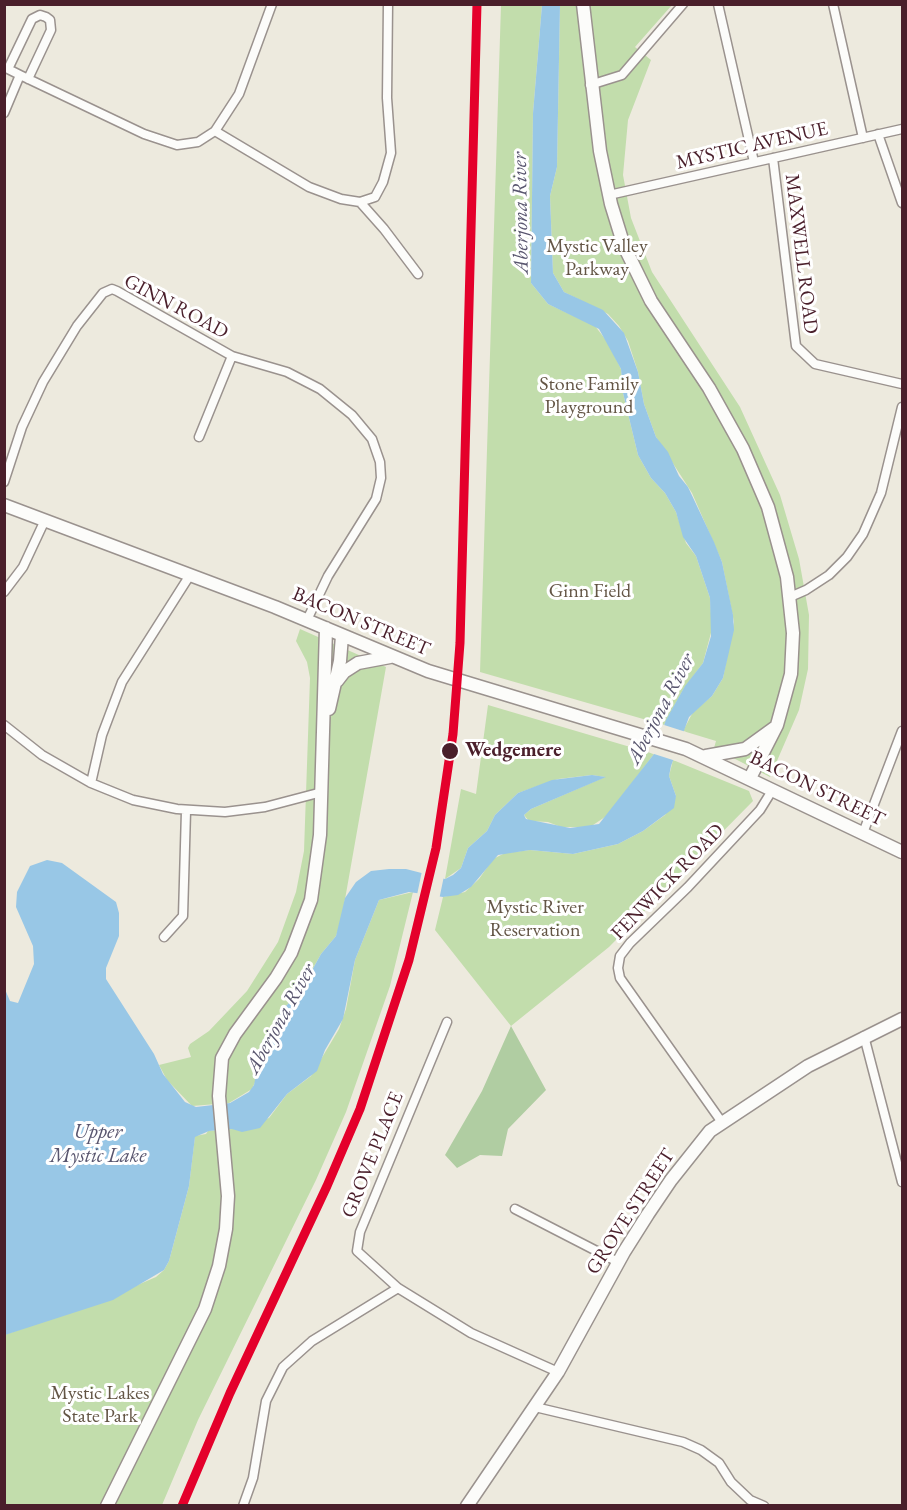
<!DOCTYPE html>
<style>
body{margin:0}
#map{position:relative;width:907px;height:1510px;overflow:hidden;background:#edeade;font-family:"EB Garamond",serif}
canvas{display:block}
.frame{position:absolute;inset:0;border:6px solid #4a1f2b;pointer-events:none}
</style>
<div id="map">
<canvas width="907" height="1510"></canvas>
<div class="frame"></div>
</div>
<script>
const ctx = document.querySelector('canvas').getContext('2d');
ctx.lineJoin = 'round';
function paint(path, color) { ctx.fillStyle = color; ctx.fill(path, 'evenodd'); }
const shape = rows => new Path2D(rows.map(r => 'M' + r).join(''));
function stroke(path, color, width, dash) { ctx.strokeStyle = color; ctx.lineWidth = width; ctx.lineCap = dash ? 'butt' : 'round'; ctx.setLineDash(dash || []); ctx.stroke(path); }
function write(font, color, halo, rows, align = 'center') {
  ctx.font = font + ' "EB Garamond",serif'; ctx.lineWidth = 6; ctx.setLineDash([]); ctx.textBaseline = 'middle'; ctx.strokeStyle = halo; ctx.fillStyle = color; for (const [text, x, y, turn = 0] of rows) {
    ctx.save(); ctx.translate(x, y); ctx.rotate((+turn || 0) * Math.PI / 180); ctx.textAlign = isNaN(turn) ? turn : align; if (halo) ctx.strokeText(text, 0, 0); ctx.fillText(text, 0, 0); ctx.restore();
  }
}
const green = shape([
 [501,5,542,5,533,113,531,283,548,304,595,326,609,344,621,369,623,393,638,455,651,478,665,493,676,512,686,543,696,556,710,598,712,629,703,663,683,690,664,725,480,672],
 [560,5,672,5,635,47,651,60,628,120,623,175,631,218,652,272,740,407,780,495,799,559,809,615,808,669,799,710,770,777,714,748,716,741,683,731,693,712,712,696,723,678,734,622,722,562,692,493,656,437,644,404,638,372,628,341,619,326,608,314,564,292,553,273,550,196,557,167],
 [300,629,386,667,341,922,336,936,321,954,300,992,284,1008,267,1032,260,1047,256,1080,252,1089,229,1103,192,1106,167,1080,159,1065,191,1057,188,1048,190,1044,209,1031,247,991,278,942,296,892,304,851,310,678,307,662,296,641],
 [488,705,654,754,608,815,590,827,561,827,548,822,529,821,524,815,531,809,605,777,592,775,558,779,518,793,495,815,487,831,468,848,461,868,445,879,461,789,476,794],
 [673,760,749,791,753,801,609,947,511,1026,435,930,443,897,465,892,479,879,493,859,505,853,530,850,573,854,618,844,643,831,665,815,676,796,669,776],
 [413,892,390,986,346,1112,316,1180,198,1420,162,1505,5,1505,4,1335,89,1306,156,1277,164,1270,169,1261,189,1186,195,1136,206,1134,208,1131,232,1129,269,1118,287,1094,311,1076,339,1029,346,1009,355,960,379,900]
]);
const forest = shape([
 [511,1026,546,1090,508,1129,502,1156,480,1155,457,1168,445,1155,482,1091]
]);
const water = shape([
 [542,5,560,5,557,167,550,196,553,273,564,292,603,310,624,333,638,372,644,404,656,437,668,452,679,476,688,487,714,542,722,562,733,615,734,630,723,678,712,696,689,717,671,766,669,776,676,796,674,808,643,831,618,844,573,854,530,850,498,855,471,887,458,895,443,897,409,892,379,900,355,960,343,1019,325,1050,317,1071,287,1094,260,1128,242,1132,232,1129,209,1131,195,1137,189,1186,169,1261,164,1270,113,1300,5,1335,4,987,10,1001,18,1003,34,964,33,946,16,907,17,892,30,866,47,860,62,863,116,902,119,913,119,936,106,968,106,979,154,1054,163,1074,185,1102,196,1107,230,1103,249,1092,254,1085,263,1040,284,1008,300,992,321,954,336,936,345,898,356,882,371,871,389,869,406,869,445,879,453,875,461,868,468,848,487,831,495,815,518,793,552,780,592,775,606,777,531,809,524,815,526,819,570,828,599,824,654,754,666,720,685,686,703,663,711,636,710,598,696,556,683,537,676,512,665,493,651,478,638,455,623,393,621,369,599,329,548,304,531,283,533,113]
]);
const pier = shape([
 [661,724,686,732,676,761,651,753],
 [422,871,444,876,439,900,417,895]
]);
const street = shape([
 [718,4,754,162],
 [833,4,863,138],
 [4,67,20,75,4,113],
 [8,69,32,19,40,15,46,17,50,20,51,30,28,79],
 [20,75,144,134,177,145,198,142,215,131,239,94,272,4],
 [590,85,622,75,683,4],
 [215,131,309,187,341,199,360,202,384,229,418,274],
 [878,134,902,203],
 [773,158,796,346,815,364,902,384],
 [609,195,902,129],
 [360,202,375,197,383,182,391,153,387,98,388,4],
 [199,437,232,356],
 [4,482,22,427,43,382,77,326,103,293,112,289,117,291,232,356,287,372,320,389,352,415,372,439,380,462,381,478,376,499,328,576,307,620],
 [4,592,23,567,45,520],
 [790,597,806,590,829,575,847,557,863,534,881,493,902,407],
 [4,725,42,755,91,783,133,800,177,809,225,812,265,807,322,792],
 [91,783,102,735,122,682,190,575],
 [863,833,902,731],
 [164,937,183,916,186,811],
 [447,1022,360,1232,357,1251,398,1288,471,1333,558,1372],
 [864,1036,902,1182],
 [721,1121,620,978,618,968,620,956,630,943,688,887,760,810,773,789],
 [515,1209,618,1262],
 [535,1407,683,1442,701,1450,719,1463,731,1482,750,1500,764,1506],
 [243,1506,253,1478,266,1401,283,1367,312,1341,398,1288]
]);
const secondary = shape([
 [583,4,600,151,611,204,624,246,651,301,709,388,743,449,768,507,787,577,793,633,791,674,777,725,750,778],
 [4,505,275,607,428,671,686,749,902,852],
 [337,681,344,672,358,663,390,657],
 [329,709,340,661,342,636],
 [706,756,745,749,774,728],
 [107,1506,205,1309,219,1266,226,1229,228,1196,219,1096,222,1058,235,1034,276,978,291,953,311,900,320,835,326,628],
 [467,1506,558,1372,624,1252,648,1214,671,1180,710,1131,808,1066,902,1019]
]);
const rail1 = shape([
 [182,1506,230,1393,327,1186,360,1109,409,960,436,848,453,734,460,643,477,4]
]);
const markers = [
 [450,751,9,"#4a1f2b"]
];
const streetNames = [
 ["MYSTIC AVENUE",752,146,-13],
 ["MAXWELL ROAD",801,254,83],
 ["GINN ROAD",176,307,28],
 ["BACON STREET",361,622,23],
 ["BACON STREET",817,789,26],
 ["FENWICK ROAD",668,882,-46],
 ["GROVE PLACE",373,1155,-68],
 ["GROVE STREET",631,1212,-57]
];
const parkNames = [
 ["Mystic Valley",597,247],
 ["Parkway",597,270],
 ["Stone Family",589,385],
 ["Playground",589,408],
 ["Ginn Field",590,592],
 ["Mystic River",535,908],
 ["Reservation",535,931],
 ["Mystic Lakes",100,1394],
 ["State Park",100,1417]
];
const stopNames = [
 ["Wedgemere",465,751]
];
const waterNames = [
 ["Aberjona River",521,213,-91],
 ["Aberjona River",661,709,-62],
 ["Aberjona River",281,1019,-61],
 ["Upper",98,1132],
 ["Mystic Lake",98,1156]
];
paint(green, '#c2ddac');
paint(forest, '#b0cda2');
paint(water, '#98c7e6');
paint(pier, '#edeade');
stroke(street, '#9a928e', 11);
stroke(secondary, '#9a928e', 15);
stroke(street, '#fcfcfa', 8);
stroke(secondary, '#fcfcfa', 12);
stroke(rail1, '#e4002b', 9);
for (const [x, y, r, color] of markers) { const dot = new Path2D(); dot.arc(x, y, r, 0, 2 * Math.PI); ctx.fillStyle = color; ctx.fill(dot); stroke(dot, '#fff', 2); }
write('20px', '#4a1f2b', '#fff', streetNames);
write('20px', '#635545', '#fff', parkNames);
write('bold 20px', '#4a1f2b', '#fff', stopNames, 'left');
write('italic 21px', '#58556e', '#fff', waterNames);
</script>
